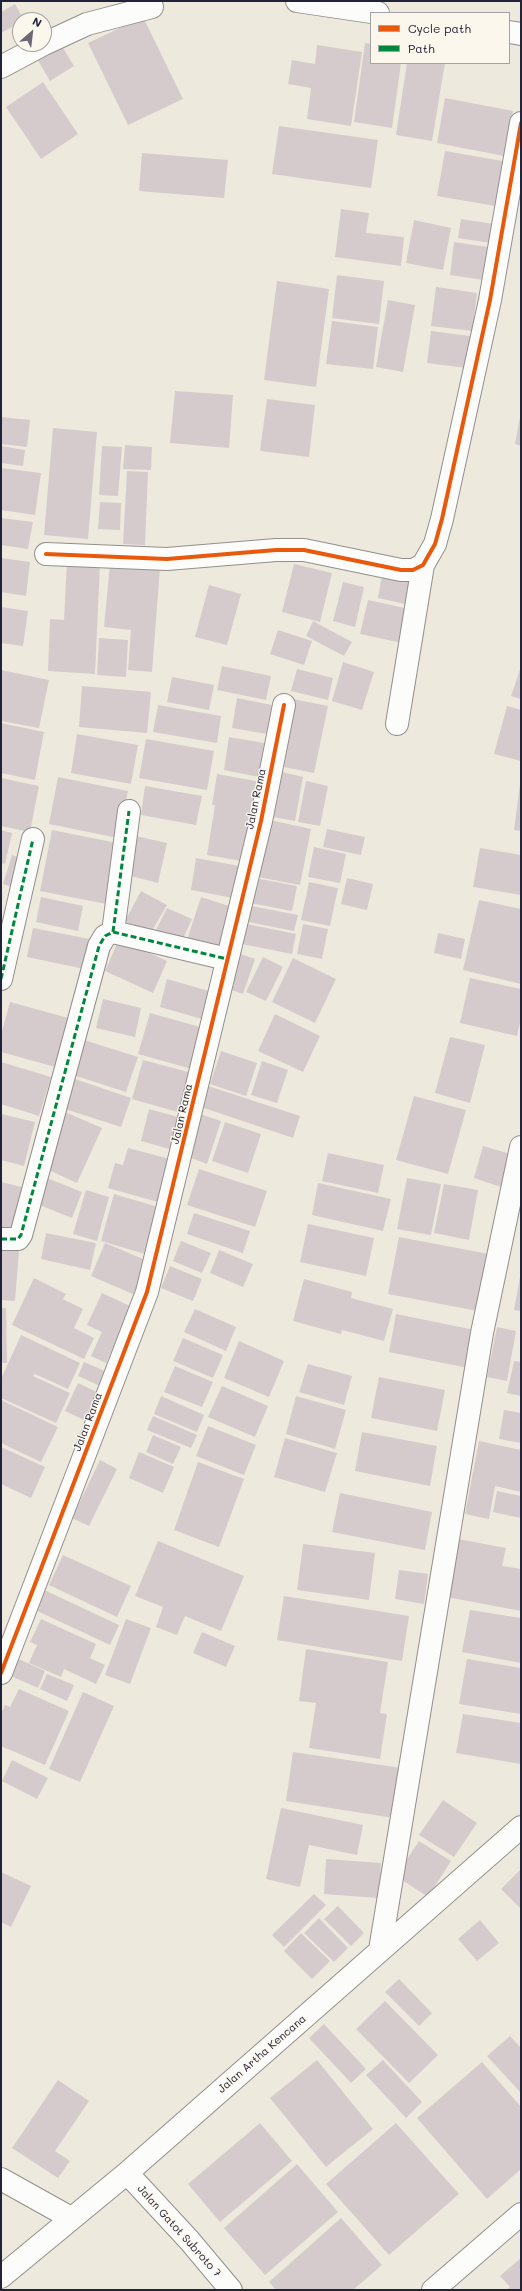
<!DOCTYPE html>
<style>
body{margin:0}
#map{position:relative;width:522px;height:2291px;overflow:hidden;background:#eee9dd;font-family:Mali,sans-serif}
canvas{display:block}
.frame{position:absolute;inset:0;border:2px solid #22223b;pointer-events:none}
.legend{position:absolute;left:370px;top:12px;width:140px;height:52px;box-sizing:border-box;background:#fbf7ec;border:1px solid #a4a2a5;margin:0;padding:5px 7px;list-style:none;font-size:12px;color:#22223b}
.legend li{display:flex;align-items:center;gap:8px;height:20px}
.legend b{width:20px;border:1px solid #a4a2a5}
.north{position:absolute;left:12px;top:12px;width:40px;height:40px;box-sizing:border-box;background:#fbf7ec;border:1px solid #a4a2a5;border-radius:50%;rotate:28deg;font-size:11px;font-weight:700;line-height:16px;text-align:center;color:#22223b}
.north::after{content:'';display:block;margin:auto;width:14px;height:18px;background:#696874;clip-path:polygon(50% 0,100% 100%,50% 72%,0 100%)}
</style>
<div id="map">
<canvas width="522" height="2291"></canvas>
<div class="frame"></div>
<ul class="legend">
<li><b style="height:5px;background:#e8590c"></b>Cycle path</li>
<li><b style="height:5px;background:#00873e"></b>Path</li>
</ul>
<div class="north">N</div>
</div>
<script>
const ctx = document.querySelector('canvas').getContext('2d');
ctx.lineJoin = 'round';
function paint(path, color) { ctx.fillStyle = color; ctx.fill(path, 'evenodd'); }
const shape = rows => new Path2D(rows.map(r => 'M' + r).join(''));
function stroke(path, color, width, dash) { ctx.strokeStyle = color; ctx.lineWidth = width; ctx.lineCap = dash ? 'butt' : 'round'; ctx.setLineDash(dash || []); ctx.stroke(path); }
function write(font, color, halo, rows, align = 'center') {
  ctx.font = font + ' Mali,sans-serif'; ctx.lineWidth = 3; ctx.setLineDash([]); ctx.textBaseline = 'middle'; ctx.strokeStyle = halo; ctx.fillStyle = color; for (const [text, x, y, turn = 0] of rows) {
    ctx.save(); ctx.translate(x, y); ctx.rotate((+turn || 0) * Math.PI / 180); ctx.textAlign = isNaN(turn) ? turn : align; if (halo) ctx.strokeText(text, 0, 0); ctx.fillText(text, 0, 0); ctx.restore();
  }
}
const building = shape([
 [15,4,24,20,20,20,20,23,1,33,1,12],
 [143,17,183,99,128,125,88,43],
 [60,43,74,66,50,81,36,57],
 [365,43,371,44,371,63,401,63,392,128,354,122],
 [317,45,362,52,351,126,307,119,311,88,288,84,292,60,315,64],
 [407,63,445,63,432,141,396,135],
 [43,82,78,134,41,159,6,107],
 [445,98,513,111,504,156,437,143],
 [279,126,378,140,371,188,272,174],
 [445,151,508,162,501,207,437,196],
 [142,153,228,160,224,198,139,191],
 [341,209,369,213,366,233,404,237,401,266,335,257],
 [461,219,494,224,491,243,458,238],
 [414,220,451,228,443,270,406,263],
 [454,242,488,247,483,280,450,275],
 [337,275,384,281,379,324,332,318],
 [277,281,329,289,316,387,264,380],
 [436,287,477,293,472,331,431,326],
 [388,300,415,305,403,372,376,367],
 [332,321,378,327,373,369,326,364],
 [431,331,470,336,466,368,427,363],
 [175,391,233,395,229,448,170,443],
 [267,399,315,405,309,457,260,451],
 [1,417,30,420,27,447,1,444],
 [520,417,521,417,521,446,515,444],
 [53,428,97,432,88,539,44,535],
 [125,445,152,447,151,470,123,469],
 [1,446,25,450,23,466,1,463],
 [102,446,122,447,118,496,99,495],
 [1,468,41,473,35,515,1,510],
 [127,471,148,472,145,545,123,544],
 [100,502,121,503,120,530,98,529],
 [1,518,33,522,28,549,1,545],
 [1,558,30,562,26,596,1,592],
 [67,561,100,563,95,674,48,671,50,619,64,620],
 [110,564,160,568,152,672,128,670,131,630,104,627],
 [294,564,332,573,320,622,282,612],
 [383,570,419,578,414,606,378,598],
 [343,582,364,587,355,627,333,621],
 [209,585,241,594,227,645,195,637],
 [368,600,409,609,402,643,360,634],
 [1,607,28,611,23,646,1,643],
 [313,621,352,642,344,656,306,636],
 [278,630,312,641,304,665,270,654],
 [99,638,128,640,126,677,97,675],
 [343,662,374,672,362,710,332,701],
 [222,666,271,676,266,700,217,690],
 [521,667,521,699,511,696],
 [297,669,333,678,328,700,291,691],
 [1,670,49,680,39,728,1,721],
 [172,677,214,685,209,710,167,702],
 [82,686,151,692,147,733,79,727],
 [237,698,272,705,267,734,232,728],
 [293,699,328,706,314,773,279,766],
 [158,705,221,716,217,743,153,732],
 [507,706,521,710,521,761,494,754],
 [1,723,44,732,35,780,1,773],
 [77,734,138,745,131,784,71,773],
 [229,737,270,744,264,778,224,770],
 [146,739,214,751,207,790,139,778],
 [278,771,303,777,295,821,268,816],
 [217,774,261,782,247,862,207,855,215,805,212,805],
 [58,777,128,791,118,838,49,824],
 [1,778,39,786,30,832,1,826],
 [306,781,328,786,320,826,298,822],
 [520,784,521,784,521,831,514,830],
 [145,786,202,796,196,825,141,815],
 [270,820,311,829,300,885,258,877],
 [327,829,365,837,361,855,323,847],
 [1,830,12,833,5,864,1,863],
 [52,830,117,843,106,904,40,891],
 [136,836,167,843,158,883,127,875],
 [314,847,346,854,340,883,308,877],
 [480,848,521,855,521,895,473,887],
 [12,855,26,860,18,889,3,884],
 [196,858,239,866,233,898,191,890],
 [255,878,297,886,292,911,250,903],
 [347,878,373,884,367,910,341,904],
 [309,882,338,888,330,926,301,920],
 [141,891,167,905,149,936,125,921],
 [41,897,83,906,78,931,36,922],
 [201,897,235,908,221,951,187,940],
 [479,900,521,909,521,984,463,970],
 [246,905,298,915,294,931,243,921],
 [167,908,192,919,180,945,155,932],
 [242,923,296,934,292,954,237,943],
 [303,924,328,929,322,959,297,954],
 [33,928,95,940,89,970,27,957],
 [438,933,465,939,461,959,434,953],
 [119,939,167,961,153,993,105,971],
 [235,952,255,959,243,994,223,987],
 [263,957,283,967,266,1001,246,992],
 [293,958,336,979,315,1023,272,1002],
 [470,978,521,989,521,1018,517,1036,460,1023],
 [167,979,209,991,202,1019,160,1007],
 [103,999,141,1008,135,1037,96,1028],
 [10,1002,72,1019,59,1068,1,1052,1,1035],
 [150,1013,204,1028,192,1069,138,1054],
 [275,1014,320,1036,303,1072,258,1051],
 [450,1037,485,1045,470,1103,435,1093],
 [84,1040,138,1057,126,1092,73,1075],
 [221,1051,257,1063,246,1096,210,1084],
 [143,1060,192,1073,181,1113,132,1099],
 [262,1061,288,1070,277,1103,251,1095],
 [1,1062,51,1077,39,1116,1,1104],
 [75,1079,131,1098,121,1127,65,1109],
 [208,1086,300,1116,293,1138,201,1107],
 [414,1096,466,1110,448,1174,396,1160],
 [149,1109,182,1118,173,1150,141,1141],
 [65,1112,102,1128,77,1183,40,1166],
 [1,1114,35,1122,24,1166,1,1160],
 [200,1114,221,1121,207,1164,186,1156],
 [225,1122,261,1134,248,1173,212,1161],
 [483,1146,514,1155,504,1188,474,1178],
 [128,1148,170,1159,165,1204,108,1188,115,1163,123,1165],
 [328,1153,384,1165,378,1193,322,1181],
 [199,1169,267,1191,255,1227,187,1205],
 [42,1176,82,1192,72,1218,32,1202],
 [407,1178,441,1184,431,1235,397,1229],
 [1,1182,30,1189,19,1236,1,1231],
 [318,1183,391,1199,383,1231,312,1215],
 [444,1184,478,1190,469,1240,434,1233],
 [86,1190,109,1197,97,1241,73,1234],
 [114,1194,158,1207,145,1254,101,1241],
 [194,1213,250,1231,243,1253,187,1234],
 [308,1224,374,1238,366,1276,300,1262],
 [46,1233,96,1243,90,1270,41,1259],
 [399,1237,494,1255,483,1312,388,1294],
 [181,1241,211,1253,202,1273,173,1261],
 [105,1243,150,1262,135,1295,91,1276],
 [1,1250,19,1251,15,1301,1,1300],
 [219,1250,253,1264,243,1287,210,1273],
 [170,1266,202,1279,193,1301,161,1288],
 [520,1277,521,1277,521,1311,514,1310],
 [34,1278,66,1294,63,1299,83,1309,74,1328,94,1338,84,1359,12,1325],
 [304,1279,352,1292,351,1298,393,1309,384,1341,342,1330,341,1334,293,1321],
 [102,1293,132,1307,106,1363,91,1356,102,1332,87,1325],
 [1,1308,6,1308,7,1363,1,1363],
 [195,1309,236,1327,226,1351,184,1332],
 [396,1314,475,1330,468,1368,389,1352],
 [497,1327,516,1331,507,1381,487,1377],
 [21,1335,80,1363,68,1389,35,1374,33,1376,70,1393,56,1423,1,1398,1,1379],
 [183,1338,223,1355,213,1378,173,1361],
 [239,1341,284,1361,269,1397,224,1378],
 [514,1361,521,1362,521,1396,507,1393],
 [84,1362,107,1372,100,1386,78,1376],
 [308,1364,352,1376,344,1405,299,1392],
 [175,1366,213,1382,202,1407,164,1392],
 [379,1377,445,1390,437,1431,371,1418],
 [78,1383,97,1392,84,1420,65,1411],
 [222,1386,268,1406,255,1437,208,1417],
 [161,1396,204,1415,197,1432,154,1414],
 [296,1396,346,1410,335,1449,286,1434],
 [1,1400,58,1427,41,1462,1,1443],
 [504,1410,521,1413,521,1443,499,1439],
 [153,1416,197,1435,191,1448,147,1430],
 [208,1426,256,1445,244,1475,196,1456],
 [362,1432,437,1446,430,1486,355,1471],
 [153,1435,181,1447,173,1464,146,1452],
 [285,1438,337,1453,325,1492,274,1477],
 [479,1441,521,1450,521,1492,495,1486,489,1519,465,1514],
 [1,1447,45,1467,31,1498,1,1484],
 [139,1452,174,1467,163,1493,129,1478],
 [100,1460,117,1469,89,1526,72,1518],
 [198,1462,244,1479,219,1547,174,1530],
 [497,1491,521,1496,521,1518,493,1512],
 [340,1493,432,1512,425,1550,332,1532],
 [458,1539,506,1548,502,1566,521,1569,521,1611,447,1597],
 [158,1541,244,1576,221,1631,185,1616,177,1635,156,1627,163,1607,135,1596],
 [303,1544,375,1553,369,1600,297,1590],
 [63,1555,131,1586,117,1617,49,1585],
 [399,1570,428,1574,424,1604,395,1599],
 [42,1589,119,1625,110,1645,33,1609],
 [284,1596,409,1616,402,1661,277,1640],
 [470,1610,521,1618,521,1663,462,1652],
 [41,1619,96,1644,90,1658,105,1665,96,1684,64,1669,61,1677,29,1663,37,1645,30,1642],
 [126,1619,151,1628,130,1684,105,1675],
 [202,1632,235,1646,226,1667,193,1653],
 [306,1649,388,1662,380,1713,387,1714,380,1759,309,1748,316,1703,299,1701],
 [12,1656,45,1671,38,1688,4,1673],
 [467,1659,521,1668,521,1714,459,1704],
 [47,1674,74,1685,67,1701,40,1689],
 [19,1689,69,1711,45,1765,1,1746,1,1714,5,1705,10,1707],
 [83,1692,114,1706,80,1782,49,1769],
 [463,1714,521,1723,521,1764,456,1753],
 [293,1752,401,1768,394,1818,286,1801],
 [12,1760,48,1778,37,1799,2,1781],
 [443,1800,477,1823,454,1857,419,1835],
 [281,1808,363,1825,357,1855,309,1845,300,1887,266,1879],
 [419,1841,451,1861,428,1897,396,1876],
 [326,1859,381,1863,379,1898,324,1894],
 [521,1869,521,1909,501,1889],
 [1,1872,31,1886,11,1927,1,1922],
 [314,1894,326,1905,284,1947,272,1935],
 [338,1906,364,1933,351,1946,324,1919],
 [319,1918,348,1948,334,1962,304,1933],
 [480,1920,499,1943,477,1961,458,1939],
 [301,1933,330,1961,312,1979,284,1951],
 [399,1979,432,2013,419,2026,385,1992],
 [385,2001,438,2055,409,2083,356,2029],
 [324,2024,366,2069,351,2083,309,2038],
 [510,2036,521,2048,521,2093,487,2056],
 [317,2060,373,2129,326,2167,270,2098],
 [383,2060,422,2102,406,2118,366,2075],
 [482,2062,521,2107,521,2169,487,2199,417,2118],
 [58,2080,89,2101,55,2151,70,2161,58,2178,12,2148],
 [260,2123,292,2161,220,2222,188,2184],
 [396,2123,459,2194,389,2255,326,2184],
 [297,2164,338,2212,265,2275,224,2228],
 [341,2218,382,2265,353,2290,276,2290,269,2282],
 [521,2258,521,2290,506,2290,510,2287,500,2276]
]);
const minor = shape([
 [297,1,378,13],
 [509,32,521,34],
 [44,44,87,24,152,7],
 [1,67,44,44],
 [46,554,167,559,276,550,304,550,401,570,413,570,423,565,435,544,442,519,490,300,521,123],
 [397,724,423,565],
 [113,932,129,811],
 [1,979,33,839],
 [1,1239,18,1239,21,1235,99,946,105,936,113,932,227,959],
 [1,1673,147,1292,261,821,284,705],
 [380,1950,482,1333,521,1147],
 [127,2173,189,2240,231,2290],
 [1,2179,71,2218],
 [1,2277,127,2173,521,1827],
 [433,2290,521,2214]
]);
const quiet = shape([
 [113,932,129,811],
 [1,979,33,839],
 [1,1239,18,1239,21,1235,99,946,105,936,113,932,227,959]
]);
const cycleway = shape([
 [46,554,167,559,276,550,304,550,401,570,413,570,423,565,435,544,442,519,490,300,521,123],
 [1,1673,147,1292,261,821,284,705]
]);
const streetNames = [
 ["Jalan Rama",256,799,-78],
 ["Jalan Rama",182,1114,-77],
 ["Jalan Rama",88,1422,-69],
 ["Jalan Artha Kencana",262,2054,-41],
 ["Jalan Gatot Subroto 7",179,2231,48]
];
paint(building, '#d5cbcc');
stroke(minor, '#928f8d', 24);
stroke(minor, '#fcfcfa', 22);
stroke(quiet, '#00873e', 3, [6, 3]);
stroke(cycleway, '#e8590c', 4);
write('11px', '#22223b', '#fbf7ec', streetNames);
</script>
